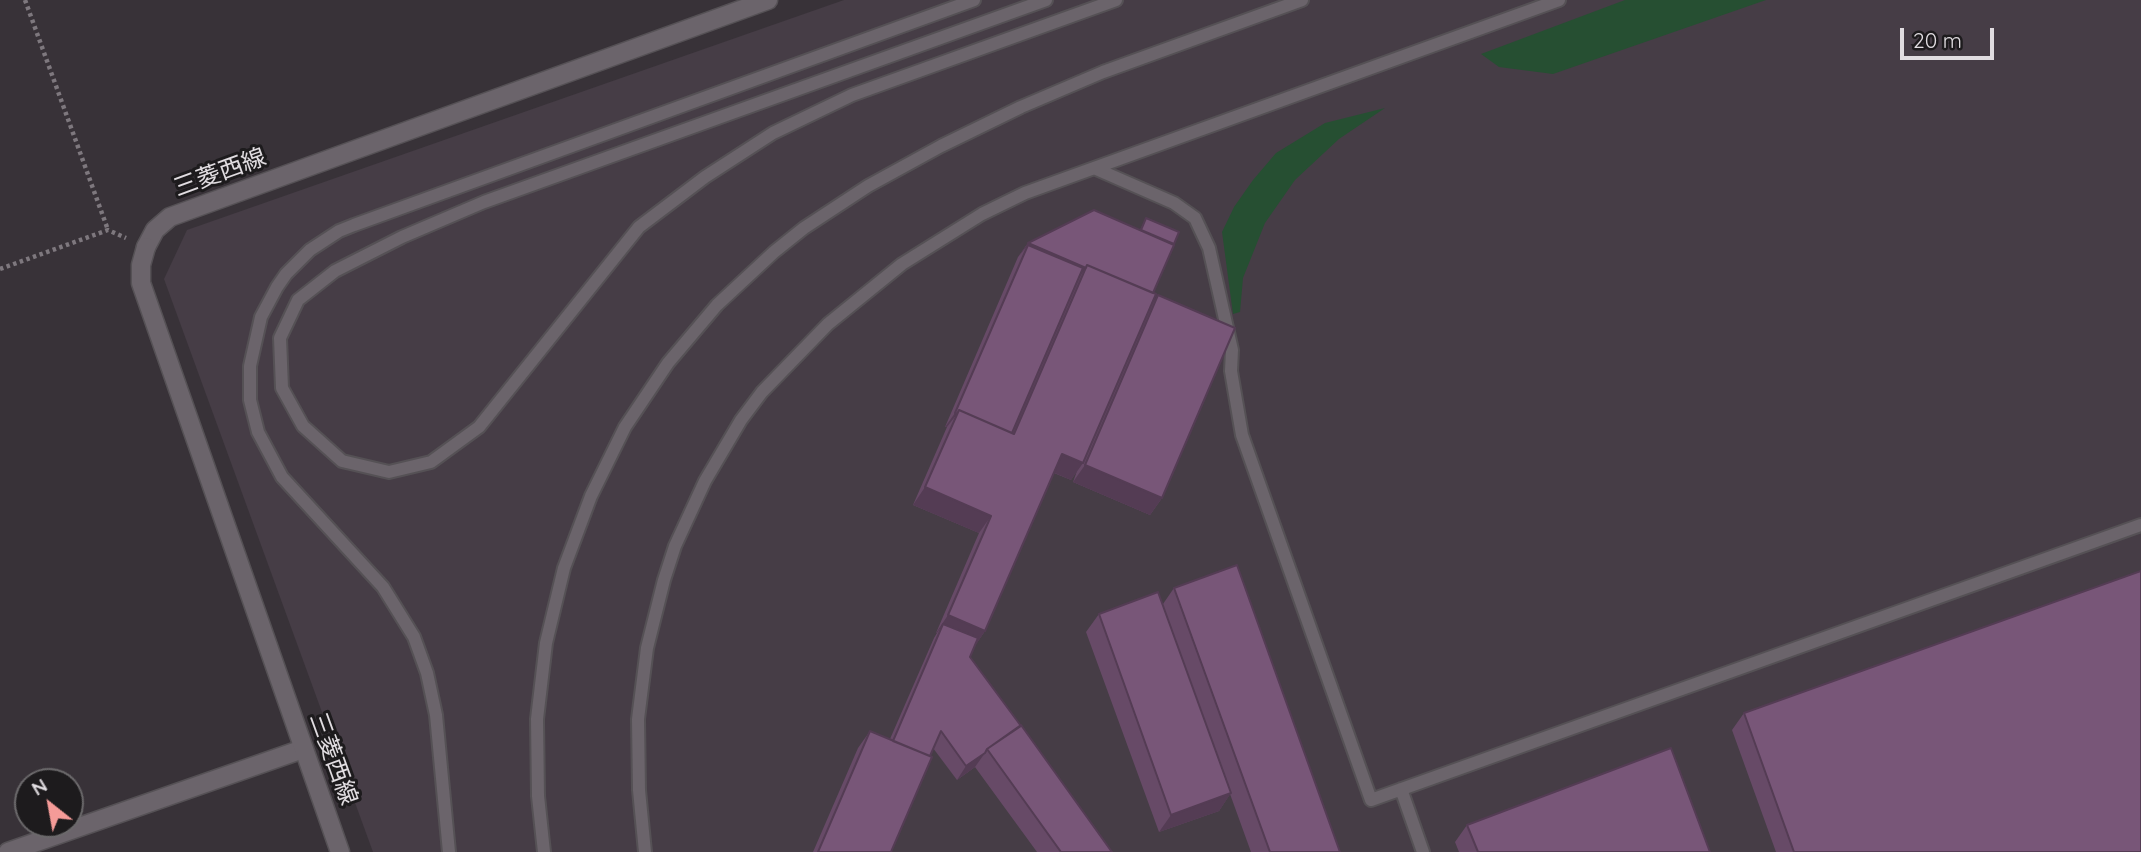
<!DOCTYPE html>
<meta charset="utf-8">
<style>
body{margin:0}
#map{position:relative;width:2141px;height:852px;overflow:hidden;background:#383238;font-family:Quicksand,sans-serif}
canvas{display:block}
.north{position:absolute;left:14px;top:768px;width:70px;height:70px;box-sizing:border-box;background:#1d1b1d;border:2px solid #6b696b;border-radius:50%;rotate:329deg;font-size:19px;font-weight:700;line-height:28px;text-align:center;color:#e1dde1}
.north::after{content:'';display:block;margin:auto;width:24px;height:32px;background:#f59b98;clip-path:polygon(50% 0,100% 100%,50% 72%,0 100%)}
.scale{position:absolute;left:1900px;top:28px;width:94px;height:32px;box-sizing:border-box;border:4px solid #e1dde1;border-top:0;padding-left:9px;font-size:21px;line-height:24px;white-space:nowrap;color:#e1dde1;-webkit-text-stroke:5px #1d1b1d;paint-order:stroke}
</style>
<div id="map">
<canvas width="2141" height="852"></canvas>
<div class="north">N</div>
<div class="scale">20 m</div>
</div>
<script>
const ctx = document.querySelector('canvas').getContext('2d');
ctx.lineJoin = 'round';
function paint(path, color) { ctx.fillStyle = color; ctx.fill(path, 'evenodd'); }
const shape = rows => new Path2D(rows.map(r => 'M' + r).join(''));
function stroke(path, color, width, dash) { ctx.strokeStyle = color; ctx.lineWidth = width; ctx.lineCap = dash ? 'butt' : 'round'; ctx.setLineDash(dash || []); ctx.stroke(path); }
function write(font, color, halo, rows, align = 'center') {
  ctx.font = font + ' Quicksand,"Noto Sans JP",sans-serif'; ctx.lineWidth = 6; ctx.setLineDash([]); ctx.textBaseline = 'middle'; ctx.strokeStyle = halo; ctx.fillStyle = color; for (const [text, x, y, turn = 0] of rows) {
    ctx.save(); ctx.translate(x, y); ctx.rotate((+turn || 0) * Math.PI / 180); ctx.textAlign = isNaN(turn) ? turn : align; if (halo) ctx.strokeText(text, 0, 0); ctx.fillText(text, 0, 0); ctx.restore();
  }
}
const built = shape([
 [844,0,2141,0,2141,852,373,852,164,279,187,230]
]);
const green = shape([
 [1625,0,1766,0,1553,74,1499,67,1481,54],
 [1385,108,1339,139,1295,180,1265,223,1243,278,1240,312,1233,314,1222,232,1234,207,1253,180,1276,153,1325,123]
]);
const path = shape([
 [25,0,108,230],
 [0,269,108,230,126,238]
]);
const service = shape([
 [1046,0,484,202,402,237,335,271,298,300,280,338,282,388,303,426,342,461,389,472,431,462,479,427,639,227,705,177,773,133,852,95,1116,0],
 [1094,168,1174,203,1195,218,1209,248,1232,350,1231,371,1242,435,1371,800,2141,525],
 [1401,789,1423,852],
 [449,852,436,715,427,673,414,637,383,587,282,477,258,432,250,400,250,366,261,317,277,287,286,274,310,250,339,231,354,225,974,0],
 [544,852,538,796,537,719,546,643,564,568,591,496,625,427,668,363,717,305,774,252,804,228,868,186,941,146,1021,107,1103,72,1302,0],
 [645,852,639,790,638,719,647,648,664,580,675,546,705,481,741,420,762,392,828,324,902,264,982,214,1025,193,1559,0]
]);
const minor = shape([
 [146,247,155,230,170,217,768,0],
 [8,852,303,749]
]);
const tertiary = shape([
 [146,247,141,265,141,283,340,852]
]);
const wall = shape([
 [1146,218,1153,293,1153,302,1158,295,1162,498,1150,515,1073,482,1077,471,1071,480,1054,473,985,631,974,647,970,657,1112,852,1037,852,975,767,957,780,933,748,891,852,813,852,858,748,870,731,890,739,934,638,937,633,936,633,979,533,913,505,947,427,945,427,1018,257,1028,243,1140,230],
 [1174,588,1340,852,1251,852,1230,794,1219,811,1159,832,1086,632,1099,614,1163,604],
 [1744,713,2141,852,1776,852,1732,730],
 [1467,825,1710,852,1459,852,1455,842]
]);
const shadedWall = shape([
 [1028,243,1086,268,1076,281,1028,245,1018,257],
 [955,413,957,414,947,427,945,427],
 [1062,454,1083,463,1071,480,1050,471],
 [1085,465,1162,498,1150,515,1073,482],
 [925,487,991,516,979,533,913,505],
 [948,615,985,631,973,649,943,624,937,633,936,633],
 [985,753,975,767,957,780,966,766],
 [1231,793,1219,811,1159,832,1171,815]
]);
const building = shape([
 [1094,210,1174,245,1153,293,1087,265,1086,268,1028,243,1094,210],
 [1146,218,1179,232,1174,244,1141,230,1146,218],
 [1028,245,1083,268,1012,433,959,410,957,414,955,413,1028,245],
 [1087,265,1156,294,1083,463,1062,454,985,631,948,615,991,516,925,487,959,410,1014,434,1087,265],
 [1158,295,1235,328,1162,498,1085,465,1158,295],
 [1237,565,1340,852,1270,852,1174,588,1237,565],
 [2141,571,2141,852,1794,852,1744,713,2141,571],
 [1158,592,1231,793,1171,815,1099,614,1158,592],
 [943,624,978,638,970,657,1021,726,987,749,985,753,966,766,941,731,930,756,893,741,943,624],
 [1021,725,1112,852,1061,852,987,749,1021,725],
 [870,731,932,757,891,852,818,852,870,731],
 [1671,748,1710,852,1478,852,1467,825,1671,748]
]);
const streetNames = [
 ["三菱西線",220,173,-20],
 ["三菱西線",333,759,70]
];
paint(built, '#463d46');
paint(green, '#264f32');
stroke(service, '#555155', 16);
stroke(minor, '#555155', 21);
stroke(tertiary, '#555155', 21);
stroke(path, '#7e787e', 4.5, [3.5, 3.5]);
stroke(service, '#6b646b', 12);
stroke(minor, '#6b646b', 18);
stroke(tertiary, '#6b646b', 18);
paint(wall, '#674a67');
paint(shadedWall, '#543c54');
paint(building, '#785678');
stroke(building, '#543c54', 2);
write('24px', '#e1dde1', '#1d1b1d', streetNames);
</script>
